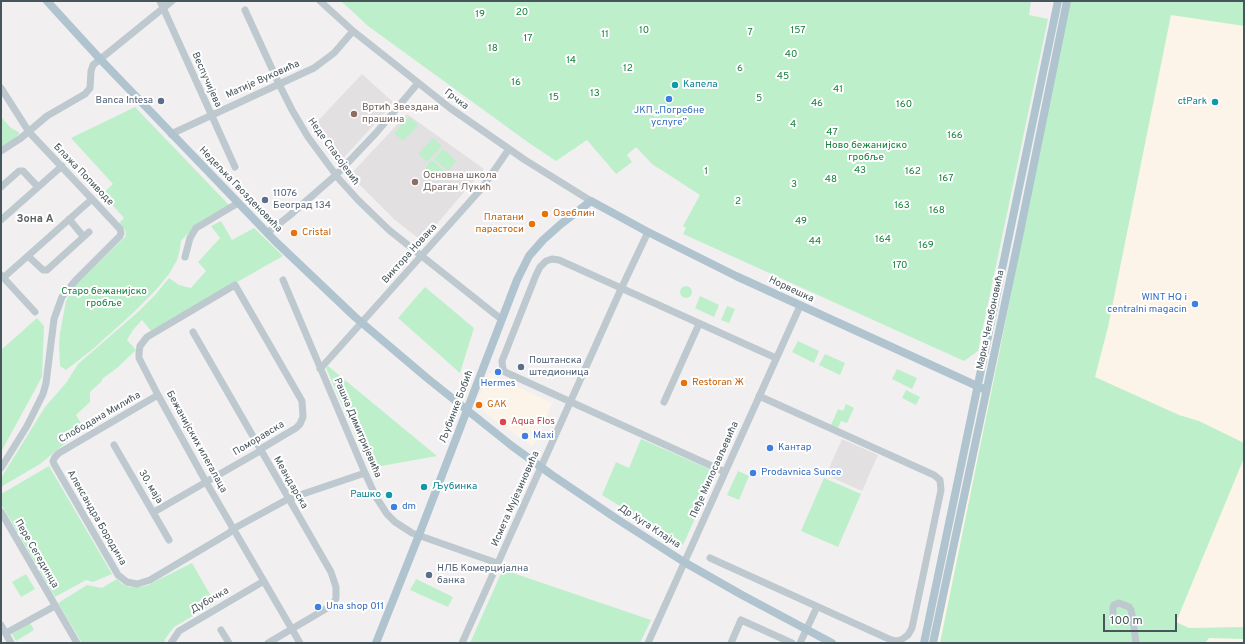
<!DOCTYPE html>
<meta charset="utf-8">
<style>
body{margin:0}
#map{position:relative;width:1245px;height:644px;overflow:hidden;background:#f2eff0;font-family:Overpass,sans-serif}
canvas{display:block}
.frame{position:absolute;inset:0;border:2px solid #47565d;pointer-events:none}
.scale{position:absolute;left:1103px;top:614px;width:74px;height:18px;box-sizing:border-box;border:2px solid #47565d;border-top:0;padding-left:5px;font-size:12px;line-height:14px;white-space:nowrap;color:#47565d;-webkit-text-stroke:3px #fff;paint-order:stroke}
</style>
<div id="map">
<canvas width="1245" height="644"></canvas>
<div class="frame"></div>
<div class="scale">100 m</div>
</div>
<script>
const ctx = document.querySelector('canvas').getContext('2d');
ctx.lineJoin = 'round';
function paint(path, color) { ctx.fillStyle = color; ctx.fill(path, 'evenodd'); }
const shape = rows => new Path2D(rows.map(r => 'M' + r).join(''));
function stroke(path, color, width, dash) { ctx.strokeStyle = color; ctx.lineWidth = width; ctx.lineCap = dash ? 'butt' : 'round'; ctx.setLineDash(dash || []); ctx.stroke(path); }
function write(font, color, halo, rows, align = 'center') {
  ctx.font = font + ' Overpass,sans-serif'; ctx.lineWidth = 4; ctx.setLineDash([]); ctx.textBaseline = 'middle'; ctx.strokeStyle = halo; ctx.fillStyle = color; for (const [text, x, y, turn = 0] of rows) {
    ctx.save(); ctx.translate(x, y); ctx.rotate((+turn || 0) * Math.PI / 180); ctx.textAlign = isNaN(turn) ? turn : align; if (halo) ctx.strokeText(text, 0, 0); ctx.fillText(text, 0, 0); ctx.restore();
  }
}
const commercial = shape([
 [1074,1,1244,1,1244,643,937,643,990,391],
 [489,373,552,403,533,447,476,406,476,403]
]);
const education = shape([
 [362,74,394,103,340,162,314,125],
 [407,114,484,169,422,241,395,220,350,175],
 [842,439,878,455,862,491,826,475]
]);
const green = shape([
 [341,1,1031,1,1029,15,1048,19,978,351,964,361,683,234,686,228,683,226,700,195,652,164,636,147,627,155,632,162,616,174,587,140,556,161,529,143,368,26],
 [1069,1,1244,1,1244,26,1171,15,1108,327,1095,377,1179,415,1199,421,1244,443,1244,458,1176,622,1189,628,1244,627,1244,639,1209,638,1205,643,940,643,999,354],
 [135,107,229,205,199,222,181,241,180,249,177,260,169,274,155,291,133,313,93,349,66,370,60,366,59,344,60,333,66,301,74,286,125,237,126,232,119,223,124,218,102,194,113,184,71,138],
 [1,117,11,128,20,133,12,141,1,147],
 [409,117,418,125,403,141,394,133],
 [433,138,442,146,427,162,418,154],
 [443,149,456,161,448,171,434,159],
 [432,160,446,173,438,181,425,168],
 [221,221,232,240,254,228,283,256,151,331,142,320,133,330,127,340,136,350,117,368,102,379,102,381,90,392,90,402,76,415,84,428,40,464,1,487,1,478,45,407,66,383,78,364,139,311,155,295,169,278,179,285,191,288,206,271,198,262,220,238,211,226],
 '680 292a6 6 0 1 1 12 0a6 6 0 1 1-12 0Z',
 [425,287,474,328,460,373,398,318],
 [700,296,719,305,714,317,695,308],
 [727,306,735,309,729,323,721,320],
 [37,318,44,326,42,377,1,452,1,350],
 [798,341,819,351,814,363,792,352],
 [825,354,845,363,840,375,819,365],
 [328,366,437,456,370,468,326,368],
 [897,369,917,378,912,389,892,379],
 [906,390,920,397,916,405,902,398],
 [846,404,854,408,847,423,841,421,838,428,831,425,838,409,843,411],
 [641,439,716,472,683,545,602,495,616,462,629,468],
 [49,466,112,574,93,582,86,580,55,597,1,504,1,494],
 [738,471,749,476,739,500,727,495],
 [824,478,861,494,838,547,801,531],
 [192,563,215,603,174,627,165,639,164,643,82,643,58,603,87,585,102,588,117,579,122,584,130,587,140,587,148,585],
 [503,569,516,574,651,620,640,643,470,643],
 [26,574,35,589,21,597,12,582],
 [416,579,453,597,448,607,410,590],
 [30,623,34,630,16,641,12,634]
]);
const minor = shape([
 [160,1,235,167],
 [320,1,353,31,450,108,525,160,591,201],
 [245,10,279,84,292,110,308,137,339,179,358,200,389,230,501,319],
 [1,88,29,132,92,199,120,229,121,233,120,236,75,281,62,297,54,319,46,383,43,394,27,426,1,468],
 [171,134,314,68,334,53,353,31],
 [1,151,21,138,47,116,85,94,90,88,91,71,93,65,172,1],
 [1,187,19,171,23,171,38,187],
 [69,219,83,236],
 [1,220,62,166],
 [267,233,289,216,336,175,376,133,418,83],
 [28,256,43,270,47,270,89,232],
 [185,257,190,238,196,228,238,203],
 [1,275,35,312],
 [3,278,92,199],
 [283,280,365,473,376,497,387,514,395,522,412,533,497,563],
 [193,332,331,572,336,587,336,598,334,603,329,607,268,643],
 [320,369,482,188,509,149],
 [158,395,59,453,55,457,53,461,54,464,118,575,127,582,137,584,150,580,229,533,233,529,288,499,365,473],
 [664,402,699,324],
 [114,445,169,540],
 [725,472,505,372,503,369,502,361,536,275,540,267,546,261,552,259,559,260,776,358],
 [1,512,77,643],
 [154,512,206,482,260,451,264,447,296,428,300,424,303,417,302,401,235,285,147,337,140,346,139,353,139,358,158,395,206,482,300,643],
 [710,558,889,639,896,641,901,640,908,635,912,628,941,490,940,480,934,475,759,396],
 [1115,619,1113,617,1113,607,1114,605,1119,603,1129,607,1131,610,1133,620,1126,620],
 [1133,620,1136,643],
 [1,625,11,643],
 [221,630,229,643],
 [6,633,55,606],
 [171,643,179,631,264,581],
 [462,643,621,289,648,232],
 [648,643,800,306],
 [731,643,741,620,792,643],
 [800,643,817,607]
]);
const major = shape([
 [47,1,100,59,275,241,355,317,427,378,512,446,552,475,617,519,684,562,742,595,832,643],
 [376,643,419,535,517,280,529,256,543,240,561,224,591,201,646,231,736,276,986,390],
 [924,643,1058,1],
 [933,643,1019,237,1067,1]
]);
const markers = [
 [675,85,4,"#0f9aa8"],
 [669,99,4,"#3f7fe0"],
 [161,101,4,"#5c6f8a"],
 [1215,102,4,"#0f9aa8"],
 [354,114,4,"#8d6e63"],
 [415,182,4,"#8d6e63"],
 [265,200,4,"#5c6f8a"],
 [545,214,4,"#e8710a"],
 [532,224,4,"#e8710a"],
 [294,233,4,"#e8710a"],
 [1195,304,4,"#3f7fe0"],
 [521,367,4,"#5c6f8a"],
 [498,372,4,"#3f7fe0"],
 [684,383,4,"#e8710a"],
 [479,405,4,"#e8710a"],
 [503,422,4,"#e0444e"],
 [525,436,4,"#3f7fe0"],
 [770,448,4,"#3f7fe0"],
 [753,473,4,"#3f7fe0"],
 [424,487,4,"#0f9aa8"],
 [389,495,4,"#0f9aa8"],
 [394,507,4,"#3f7fe0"],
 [429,575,4,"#5c6f8a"],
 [318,607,4,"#3f7fe0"]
];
const parkNames = [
 ["20",522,13],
 ["19",480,15],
 ["10",644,31],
 ["157",798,31],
 ["7",750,33],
 ["11",605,35],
 ["17",528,39],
 ["18",493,49],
 ["40",791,55],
 ["14",571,61],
 ["12",628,69],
 ["6",740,69],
 ["45",783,77],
 ["16",516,83],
 ["41",838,90],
 ["13",595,94],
 ["15",554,98],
 ["5",759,99],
 ["46",817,104],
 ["160",904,105],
 ["4",793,125],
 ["47",832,133],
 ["166",955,136],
 ["Ново бежанијско",866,146],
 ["гробље",866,158],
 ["43",860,171],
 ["1",706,172],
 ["162",913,172],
 ["167",946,179],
 ["48",831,180],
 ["3",794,185],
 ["2",738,202],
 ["163",902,206],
 ["168",937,211],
 ["49",801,222],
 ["164",883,240],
 ["44",815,242],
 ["169",926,246],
 ["170",900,266],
 ["Старо бежанијско",104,292],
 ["гробље",104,304]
];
const streetNames = [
 ["Веспучијева",206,80,66],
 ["Матије Вуковића",263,80,-24],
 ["Грчка",456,100,37],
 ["Неде Спасојевић",333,152,54],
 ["Блажа Попиводе",83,175,46],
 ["Недељка Гвозденовића",240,190,46],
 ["Виктора Новака",410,254,-48],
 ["Норвешка",791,290,25],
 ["Марка Челебоновића",991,320,-78],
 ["Љубинке Бобић",457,407,-69],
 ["Слободана Милића",100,418,-30],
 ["Рашка Димитријевића",357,428,67],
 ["Поморавска",259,439,-31],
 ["Бежанијских илегалаца",196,442,61],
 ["Пеђе Милосављевића",715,470,-66],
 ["Меандарска",290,483,60],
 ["30. маја",150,487,59],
 ["Исмета Мујезиновића",516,499,-66],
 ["Александра Бородина",96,518,60],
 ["Др Хуга Клајна",649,527,33],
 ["Пере Сегединца",36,554,60],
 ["Дубочка",210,601,-30]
];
const cultureNames = [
 ["Капела",683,85],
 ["ctPark",1207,102,"right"],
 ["Љубинка",432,487],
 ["Рашко",381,495,"right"]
];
const serviceNames = [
 ["Banca Intesa",153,101,"right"],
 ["11076",273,194],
 ["Београд 134",273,206],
 ["Поштанска",529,361],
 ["штедионица",529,373],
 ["НЛБ Комерцијална",437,569],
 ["банка",437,581]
];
const educationNames = [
 ["Вртић Звездана",362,108],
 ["прашина",362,120],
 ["Основна школа",423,176],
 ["Драган Лукић",423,188]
];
const shopNames = [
 ["ЈКП „Погребне",669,111,"center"],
 ["услуге”",669,123,"center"],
 ["WINT HQ i",1187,298,"right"],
 ["centralni magacin",1187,310,"right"],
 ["Hermes",498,384,"center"],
 ["Maxi",533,436],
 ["Кантар",778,448],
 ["Prodavnica Sunce",761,473],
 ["dm",402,507],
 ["Una shop 011",326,607]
];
const foodNames = [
 ["Озеблин",553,214],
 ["Платани",524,218,"right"],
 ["парастоси",524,230,"right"],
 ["Cristal",302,233],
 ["Restoran Ж",692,383],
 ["GAK",487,405]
];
const healthNames = [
 ["Aqua Flos",511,422]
];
const neighbourhoodNames = [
 ["Зона А",35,220]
];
paint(commercial, '#fcf4e9');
paint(education, '#e3e0e2');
paint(green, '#bdf0ca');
stroke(minor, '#bdc9cf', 7);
stroke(major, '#afc4cf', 8);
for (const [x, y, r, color] of markers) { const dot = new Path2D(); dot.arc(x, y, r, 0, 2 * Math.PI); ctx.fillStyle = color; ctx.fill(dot); stroke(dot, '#fff', 1.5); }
write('10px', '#15813c', '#fff', parkNames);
write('10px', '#47565d', '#fff', streetNames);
write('10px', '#0d838f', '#fff', cultureNames, 'left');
write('10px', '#4e5e75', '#fff', serviceNames, 'left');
write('10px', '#785e54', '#fff', educationNames, 'left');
write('10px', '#366cbe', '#fff', shopNames, 'left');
write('10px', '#c56008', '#fff', foodNames, 'left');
write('10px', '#be3a42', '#fff', healthNames, 'left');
write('bold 11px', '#5c6165', '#fff', neighbourhoodNames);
</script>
